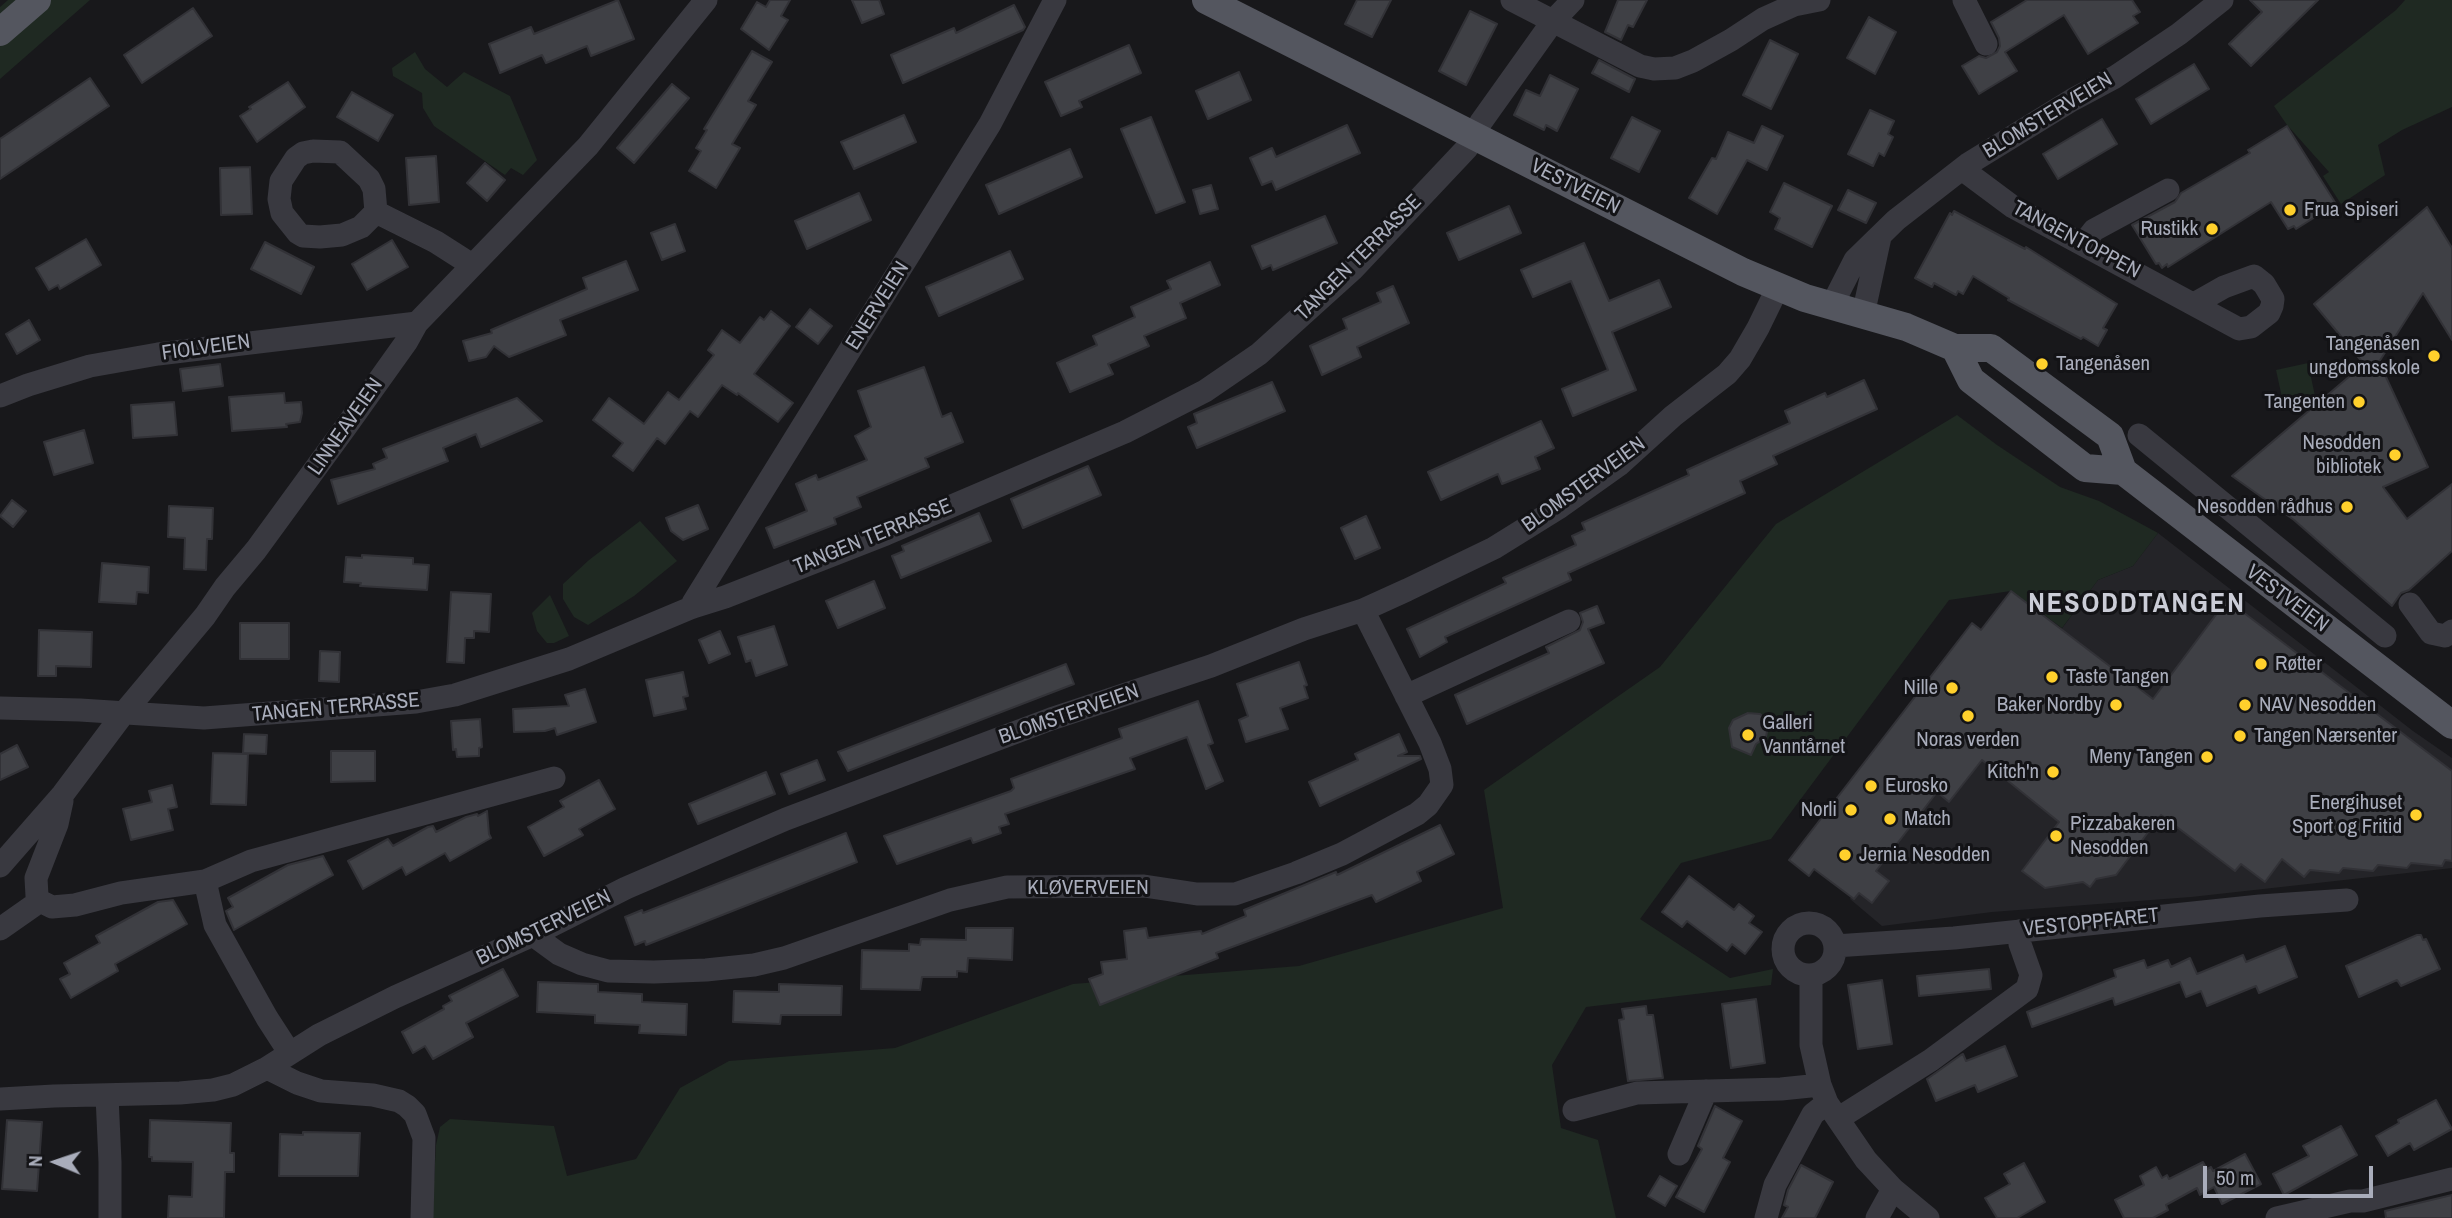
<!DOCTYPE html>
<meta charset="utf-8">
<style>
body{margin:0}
#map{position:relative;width:2452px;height:1218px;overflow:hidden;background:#18181b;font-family:"Archivo Narrow",sans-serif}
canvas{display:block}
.north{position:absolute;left:21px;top:1127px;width:70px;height:70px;-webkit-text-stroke:5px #131316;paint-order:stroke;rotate:272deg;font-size:19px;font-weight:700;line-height:28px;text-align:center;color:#a9adbb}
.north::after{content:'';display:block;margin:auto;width:24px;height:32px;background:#a9adbb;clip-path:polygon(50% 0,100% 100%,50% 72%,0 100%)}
.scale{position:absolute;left:2203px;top:1166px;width:170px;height:32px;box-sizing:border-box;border:4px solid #a9adbb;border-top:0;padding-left:9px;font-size:21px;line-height:24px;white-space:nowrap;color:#a9adbb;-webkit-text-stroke:5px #131316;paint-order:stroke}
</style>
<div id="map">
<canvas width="2452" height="1218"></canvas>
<div class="north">N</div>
<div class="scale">50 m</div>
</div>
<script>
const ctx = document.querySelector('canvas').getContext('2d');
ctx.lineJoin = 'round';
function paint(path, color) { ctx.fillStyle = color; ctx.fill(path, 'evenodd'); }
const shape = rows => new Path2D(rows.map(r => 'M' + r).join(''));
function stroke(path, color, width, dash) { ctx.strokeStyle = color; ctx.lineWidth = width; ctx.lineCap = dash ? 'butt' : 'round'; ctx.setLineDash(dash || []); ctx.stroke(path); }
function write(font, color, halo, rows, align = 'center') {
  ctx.font = font + ' "Archivo Narrow",sans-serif'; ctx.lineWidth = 6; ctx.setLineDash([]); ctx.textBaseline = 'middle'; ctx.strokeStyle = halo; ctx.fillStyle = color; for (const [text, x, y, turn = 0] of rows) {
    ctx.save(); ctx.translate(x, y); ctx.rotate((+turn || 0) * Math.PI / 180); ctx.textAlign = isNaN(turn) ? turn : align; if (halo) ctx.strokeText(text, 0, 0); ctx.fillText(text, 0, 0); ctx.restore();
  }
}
const built = shape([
 [2158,533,2413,731,2452,758,2452,868,2191,897,1992,912,1882,926,1850,899,1851,897,1854,899,1859,893,1872,902,1888,881,1876,871,1937,792,1949,802,1966,781,2031,670,2098,580,2133,566]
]);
const green = shape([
 [8,0,90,0,0,79,0,7],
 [2405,0,2452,0,2452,107,2402,130,2378,145,2385,175,2341,204,2323,176,2329,172,2287,125,2274,106,2396,10],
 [415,52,425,69,447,87,464,72,510,96,537,160,523,175,511,168,505,175,434,126,423,108,422,93,393,76,392,68],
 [2308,363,2315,396,2283,402,2276,370],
 [1957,415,1997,445,2060,487,2099,501,2158,533,2133,566,2098,580,2062,628,2011,591,1949,600,1771,839,1681,863,1640,919,1730,978,1773,969,1771,985,1586,1007,1552,1065,1561,1128,1598,1140,1616,1218,432,1218,436,1145,440,1127,450,1119,554,1126,567,1176,636,1159,680,1088,729,1061,895,1048,1073,984,1299,966,1503,908,1484,790,1660,667,1776,524],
 [640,521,677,561,634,596,588,625,574,617,563,599,563,584,589,560],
 [550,595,569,636,554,643,547,643,537,631,532,613]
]);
const building = shape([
 [618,0,634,39,591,56,587,46,546,63,542,55,500,73,489,44,531,27,534,34,618,0],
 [770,0,790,0,781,16,788,20,769,50,741,29,757,2,766,7,770,0],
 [852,0,879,0,884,14,862,23,852,0],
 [1357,0,1391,0,1372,37,1345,24,1357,0],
 [1618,0,1647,0,1633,27,1628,25,1621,40,1605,32,1618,0],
 [2027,0,2132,0,2140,12,2133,16,2138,23,2088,54,2064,15,2005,52,2017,71,1979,94,1962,66,1979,56,1986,58,1997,52,2000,46,1999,38,1991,22,2027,0],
 [2250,0,2318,0,2251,66,2229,44,2262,12,2250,0],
 [1014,5,1025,27,1023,30,903,83,891,55,954,28,956,33,1014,5],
 [193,8,212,36,142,83,124,55,193,8],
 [1470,11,1497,24,1466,85,1439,71,1470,11],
 [1869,17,1896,32,1875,74,1847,58,1869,17],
 [1770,40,1798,54,1771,109,1743,95,1770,40],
 [1129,45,1141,73,1079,101,1082,107,1061,116,1045,82,1129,45],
 [752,51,772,62,748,101,756,105,732,144,740,148,716,188,689,171,701,151,696,148,707,130,704,129,752,51],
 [1599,60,1635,79,1629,92,1592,73,1599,60],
 [2194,64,2209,89,2151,124,2136,99,2194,64],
 [1239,72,1251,100,1208,119,1196,91,1239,72],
 [1550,75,1578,89,1557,131,1546,125,1544,130,1514,115,1526,90,1540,96,1550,75],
 [90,78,109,106,0,179,0,139,90,78],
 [288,82,305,107,257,142,240,116,251,109,249,107,288,82],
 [672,84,689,98,634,163,617,148,672,84],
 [352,92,393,115,378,141,337,117,352,92],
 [1870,110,1894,121,1888,134,1893,137,1884,156,1879,153,1873,166,1848,154,1870,110],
 [904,115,916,142,854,169,841,142,904,115],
 [1151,117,1185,202,1156,213,1121,129,1151,117],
 [1632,117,1660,131,1639,172,1611,158,1632,117],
 [2102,119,2117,144,2058,179,2043,154,2102,119],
 [1347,125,1360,153,1276,190,1272,181,1262,185,1250,158,1272,148,1276,157,1347,125],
 [1762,126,1783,136,1767,170,1747,160,1717,214,1689,198,1712,158,1716,159,1728,132,1754,143,1762,126],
 [2287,126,2336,204,2296,229,2294,226,2288,229,2271,202,2168,267,2167,264,2162,268,2159,263,2156,264,2132,225,2175,202,2181,193,2250,153,2248,150,2287,126],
 [1070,149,1082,177,999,214,986,185,1070,149],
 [436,156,439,202,409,205,406,158,436,156],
 [485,163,505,180,487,201,467,183,485,163],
 [250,167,252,214,221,215,220,168,250,167],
 [1784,183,1832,206,1812,247,1775,229,1780,218,1770,212,1784,183],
 [1211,185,1218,209,1200,214,1193,190,1211,185],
 [1848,190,1876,203,1866,223,1838,210,1848,190],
 [859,193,871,220,807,249,795,221,859,193],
 [1509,206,1521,233,1459,260,1447,233,1509,206],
 [2427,207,2452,248,2452,340,2423,293,2379,362,2428,467,2383,487,2407,519,2452,484,2452,551,2409,590,2401,593,2392,606,2294,520,2232,476,2364,364,2314,304,2427,207],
 [1954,211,2025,249,2026,247,2117,304,2103,328,2107,330,2098,346,2083,337,2081,339,2008,300,2009,298,1973,276,1963,294,1958,291,1956,295,1934,283,1932,287,1915,278,1950,213,1952,215,1954,211],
 [1325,216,1337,243,1273,270,1271,265,1262,269,1252,246,1325,216],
 [675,224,685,251,662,260,651,233,675,224],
 [86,239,101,265,60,289,58,285,49,290,36,268,86,239],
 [392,240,408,267,367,290,352,264,392,240],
 [265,242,314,267,301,294,251,269,265,242],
 [1584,243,1609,301,1659,280,1671,307,1612,332,1636,390,1573,416,1562,389,1608,370,1571,281,1533,297,1521,270,1584,243],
 [1010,251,1023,279,939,316,926,287,1010,251],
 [626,261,638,290,560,320,566,335,509,357,494,346,486,357,469,361,463,341,492,333,491,330,587,289,583,278,626,261],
 [1210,262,1220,285,1180,303,1186,318,1144,336,1149,346,1108,364,1113,374,1070,392,1057,363,1097,345,1093,336,1135,317,1131,307,1171,289,1167,281,1210,262],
 [1393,286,1409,323,1357,347,1361,357,1322,375,1310,346,1347,329,1343,319,1381,302,1377,293,1393,286],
 [810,309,832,326,818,344,796,327,810,309],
 [771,311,790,326,754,374,793,403,778,422,738,393,737,395,722,385,698,417,690,411,665,444,657,438,633,471,613,456,623,443,593,420,609,398,644,424,668,392,679,400,714,355,708,350,722,330,740,343,760,317,764,320,771,311],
 [29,320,40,340,17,354,6,334,29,320],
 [220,364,223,386,183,391,180,369,220,364],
 [924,367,942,417,951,413,963,442,925,458,929,467,857,497,861,507,834,518,836,524,774,548,766,528,807,511,796,484,816,475,818,480,867,460,855,436,871,427,858,391,924,367],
 [1864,380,1877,409,1773,456,1777,464,1740,481,1745,493,1568,573,1571,580,1445,637,1447,642,1420,657,1407,629,1506,583,1503,578,1576,545,1572,536,1585,530,1582,523,1689,475,1687,470,1790,423,1785,411,1825,393,1827,397,1864,380],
 [1272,382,1285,411,1197,448,1188,427,1197,423,1194,414,1272,382],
 [284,393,285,403,301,402,302,413,300,422,286,424,287,427,232,431,229,397,284,393],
 [517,398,542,421,481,447,476,434,443,448,448,461,338,504,331,480,375,469,373,464,387,458,383,449,517,398],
 [174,402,177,435,133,438,131,405,174,402],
 [1541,421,1554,448,1535,457,1540,469,1502,484,1498,474,1441,500,1428,472,1541,421],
 [84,430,93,463,54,475,44,442,84,430],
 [1088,466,1101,495,1023,528,1011,499,1088,466],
 [12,500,26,511,13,527,0,516,12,500],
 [698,505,708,529,683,540,671,531,666,518,698,505],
 [169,506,213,508,212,539,207,539,206,570,184,569,185,538,168,537,169,506],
 [979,513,991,541,901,578,892,556,904,551,902,546,979,513],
 [1366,516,1380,548,1355,559,1341,528,1366,516],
 [362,555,413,558,413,564,429,565,427,590,360,586,361,583,344,582,346,557,362,558,362,555],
 [102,563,149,567,148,593,137,592,136,604,99,602,102,563],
 [874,581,885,608,838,628,826,601,874,581],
 [2011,591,2153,699,2227,600,2452,771,2452,861,2445,860,2442,866,2411,863,2407,868,2378,865,2373,871,2343,868,2339,873,2310,870,2304,877,2282,859,2265,882,2241,864,2235,871,2161,815,2116,875,2096,879,2090,887,2083,882,2045,888,2022,871,2059,822,1982,760,1949,802,1937,792,1876,871,1889,881,1872,903,1859,893,1854,899,1814,869,1809,876,1789,860,1972,623,1981,630,2011,591],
 [451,592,491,594,489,632,474,631,474,638,465,638,464,663,447,662,451,592],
 [1597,606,1604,623,1588,629,1604,663,1467,724,1455,695,1549,653,1546,647,1580,630,1583,622,1580,613,1597,606],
 [240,623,289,623,289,659,240,659,240,623],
 [774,626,787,665,756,676,751,660,746,662,738,637,774,626],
 [39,630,92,632,91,667,56,666,56,676,38,676,39,630],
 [720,631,730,654,709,663,699,640,720,631],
 [320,651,340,652,339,682,319,681,320,651],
 [1299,662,1307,685,1304,686,1308,698,1280,708,1288,729,1246,742,1239,720,1248,716,1237,684,1299,662],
 [1066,664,1074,684,848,771,838,752,1066,664],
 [683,672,688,696,683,697,686,709,654,716,646,680,683,672],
 [585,689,596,722,557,735,555,728,545,731,514,732,513,709,569,706,565,695,585,689],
 [1198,701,1213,743,1208,745,1223,781,1206,789,1187,737,1130,758,1135,769,1005,814,1009,824,999,827,1001,833,973,843,971,838,897,864,884,836,1011,791,1014,788,1011,779,1122,738,1119,729,1198,701],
 [1748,713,1760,714,1766,719,1768,726,1766,737,1756,744,1751,755,1732,747,1729,728,1733,720,1748,713],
 [480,719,482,747,479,748,479,756,457,757,456,749,453,750,451,721,480,719],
 [244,734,267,735,266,754,243,753,244,734],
 [1399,734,1407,752,1398,756,1420,756,1421,759,1320,806,1309,782,1358,760,1355,754,1399,734],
 [17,745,28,767,0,780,0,754,17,745],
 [331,751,375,751,375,781,331,782,331,751],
 [213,753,248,754,246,805,211,804,213,753],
 [817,760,825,780,789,794,781,774,817,760],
 [766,772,775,794,698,824,689,804,766,772],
 [599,780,615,809,579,829,583,835,544,856,528,827,564,807,560,801,599,780],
 [172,785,177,807,168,809,173,830,131,840,123,809,152,802,149,791,172,785],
 [487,811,489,834,491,838,450,861,445,853,406,875,402,867,363,889,348,861,388,839,393,846,428,827,433,826,436,832,466,817,477,814,478,816,487,811],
 [1440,825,1454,854,1417,872,1421,881,1376,902,1372,895,1216,953,1218,958,1100,1005,1089,979,1103,974,1101,962,1127,959,1124,931,1146,928,1148,938,1201,931,1202,934,1246,916,1244,910,1336,872,1337,875,1440,825],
 [846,833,857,862,646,945,645,941,635,945,625,917,642,910,643,913,846,833],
 [323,856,333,875,234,930,226,911,233,907,228,898,288,865,323,856],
 [1689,876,1734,910,1739,904,1754,916,1749,923,1762,932,1745,954,1732,944,1727,951,1687,921,1682,927,1662,912,1689,876],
 [173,900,187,924,115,964,118,971,71,998,60,979,70,974,64,963,100,943,96,936,158,902,173,900],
 [966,928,1013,928,1012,960,968,958,967,972,957,971,957,977,922,977,920,990,861,989,862,950,909,951,909,944,920,945,921,939,966,940,966,928],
 [2417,935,2421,935,2423,940,2426,939,2440,969,2401,986,2397,980,2359,997,2346,966,2417,935],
 [2285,946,2297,977,2259,993,2256,986,2207,1006,2201,991,2186,997,2180,982,2115,1005,2113,998,2032,1027,2027,1012,2116,977,2114,970,2144,960,2147,968,2168,960,2171,967,2190,958,2197,974,2243,955,2246,962,2285,946],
 [503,969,518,996,466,1023,473,1037,433,1059,425,1046,413,1053,402,1032,444,1009,443,1006,452,1001,449,996,503,969],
 [1989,969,1991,989,1919,996,1917,976,1989,969],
 [1882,980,1892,1044,1858,1049,1848,985,1882,980],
 [538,982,598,984,598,992,642,994,642,1002,687,1004,686,1035,639,1033,640,1025,595,1023,595,1015,537,1012,538,982],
 [779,984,842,986,841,1015,781,1015,780,1024,733,1022,734,991,779,992,779,984],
 [1756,999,1765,1063,1731,1068,1722,1004,1756,999],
 [1646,1006,1647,1015,1653,1015,1663,1078,1628,1081,1619,1020,1624,1019,1622,1009,1646,1006],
 [2005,1046,2017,1076,1978,1092,1975,1085,1936,1101,1927,1079,1961,1055,1963,1054,1966,1061,2005,1046],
 [2436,1100,2452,1129,2414,1150,2410,1143,2388,1156,2376,1136,2399,1123,2398,1120,2436,1100],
 [1715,1106,1742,1121,1723,1158,1730,1162,1704,1212,1676,1197,1702,1149,1698,1146,1715,1106],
 [7,1120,42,1122,37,1191,2,1189,7,1120],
 [150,1120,231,1123,230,1153,234,1153,234,1172,225,1172,224,1218,168,1218,169,1196,192,1197,193,1162,152,1161,152,1157,149,1157,150,1120],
 [2341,1126,2357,1155,2284,1195,2273,1174,2309,1156,2303,1146,2341,1126],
 [303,1132,360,1133,358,1176,279,1176,280,1134,303,1135,303,1132],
 [2245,1154,2261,1184,2222,1204,2214,1187,2200,1195,2197,1188,2166,1205,2168,1210,2153,1218,2124,1218,2115,1200,2144,1185,2140,1176,2156,1167,2162,1178,2167,1175,2169,1179,2203,1162,2207,1169,2211,1167,2213,1171,2245,1154],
 [2024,1163,2045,1202,2017,1218,1997,1218,1985,1198,2010,1184,2004,1174,2024,1163],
 [1801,1165,1833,1182,1815,1218,1782,1218,1788,1207,1784,1205,1788,1190,1801,1165],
 [1660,1176,1677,1186,1665,1206,1648,1196,1660,1176],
 [2452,1195,2452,1218,2386,1218,2385,1211,2452,1195]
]);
const minor = shape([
 [1512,0,1640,66,1654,69,1675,68,1693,61,1731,40,1763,19,1794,5,1819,0],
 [1964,0,1986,44],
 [313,151,340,152,369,179,374,189,376,212,361,227,342,235,320,237,303,236,298,233,282,213,279,199,281,181,296,158,303,153,313,151],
 [1962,169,2013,207,2239,329,2251,327,2269,313,2272,306,2273,299,2264,284,2254,276,2224,287,2194,304],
 [376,212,436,242,472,265],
 [2083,244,2094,230,2168,190],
 [1831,307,1855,260,1896,220,1968,164,2072,100,2115,77,2179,34,2222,0],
 [1863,315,1880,237],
 [0,396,28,385,90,366,158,354,417,323],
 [2139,435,2385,636],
 [2410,604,2431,633,2445,636,2452,631],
 [693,607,693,603,990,124,1055,0],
 [1406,696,1569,621],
 [0,708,80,710,204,718,416,702,455,695,569,659,693,607,725,597,886,534,1125,432,1205,391,1259,354,1352,270,1467,148,1481,122,1553,21,1573,0],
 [62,801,57,824,36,878,37,896,40,901,52,907,75,905,121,893,205,881,251,861,554,778],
 [0,866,63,794,123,714,205,616,225,587,256,550,345,428,407,341,417,323,588,146,706,0],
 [205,881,215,925,267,1018,289,1052],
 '1783 949a26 26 0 1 1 52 0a26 26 0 1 1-52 0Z',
 [0,929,40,901],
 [533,935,559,954,582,964,608,971,654,972,706,970,754,965,784,958,950,900,1007,887,1144,886,1197,894,1235,894,1296,873,1342,854,1417,814,1428,805,1442,785,1440,769,1430,743,1363,610],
 [1835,946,1954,938,2260,906,2347,900],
 [1811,976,1811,1045,1820,1085,1827,1103,1866,1160,1893,1189,1928,1218],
 [267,1068,297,1083,321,1091,373,1095,399,1101,407,1106,415,1114,424,1138,422,1218],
 [107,1096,110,1162,110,1218],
 [0,1099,54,1096,180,1093,213,1090,233,1085,267,1068,319,1035,395,997,533,935,626,888,786,819,1051,719,1211,666,1304,629,1363,610,1407,590,1494,548,1560,507,1619,465,1673,416,1727,374,1740,359,1758,328,1778,287],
 [1574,1110,1637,1093,1781,1089,1820,1085],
 [1839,1118,1931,1060,2027,989,2031,975,2020,944,2019,931],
 [1679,1154,1706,1091],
 [1766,1218,1775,1185,1813,1114,1827,1103],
 [1877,1218,1893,1189],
 [2277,1218,2350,1201,2363,1201,2452,1179]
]);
const major = shape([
 [1206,0,1743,272,1805,298,1906,327,1955,348,1991,348,2110,436,2123,471,2452,725],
 [0,32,37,0],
 [1955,348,1971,380,2085,468,2123,471]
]);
const markers = [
 [2290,210,7,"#ffd02c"],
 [2212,229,7,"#ffd02c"],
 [2434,356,7,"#ffd02c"],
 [2042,364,7,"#ffd02c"],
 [2359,402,7,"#ffd02c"],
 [2395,455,7,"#ffd02c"],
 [2347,507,7,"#ffd02c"],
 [2261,664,7,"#ffd02c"],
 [2052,677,7,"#ffd02c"],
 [1952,688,7,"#ffd02c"],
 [2116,705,7,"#ffd02c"],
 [2245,705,7,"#ffd02c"],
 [1968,716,7,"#ffd02c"],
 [1748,735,7,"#ffd02c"],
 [2240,736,7,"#ffd02c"],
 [2207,757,7,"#ffd02c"],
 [2053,772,7,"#ffd02c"],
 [1871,786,7,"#ffd02c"],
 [1851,810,7,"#ffd02c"],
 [2416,815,7,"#ffd02c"],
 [1890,819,7,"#ffd02c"],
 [2056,836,7,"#ffd02c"],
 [1845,855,7,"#ffd02c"]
];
const streetNames = [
 ["BLOMSTERVEIEN",2048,116,-31],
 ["VESTVEIEN",1575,187,27],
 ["TANGENTOPPEN",2076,240,28],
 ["TANGEN TERRASSE",1359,258,-45],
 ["ENERVEIEN",878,306,-58],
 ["FIOLVEIEN",206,348,-8],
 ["LINNEAVEIEN",346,427,-55],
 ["BLOMSTERVEIEN",1584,485,-36],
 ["TANGEN TERRASSE",873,537,-22],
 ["VESTVEIEN",2287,599,37],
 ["TANGEN TERRASSE",336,708,-5],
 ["BLOMSTERVEIEN",1069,715,-19],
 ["KLØVERVEIEN",1088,888],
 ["VESTOPPFARET",2091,923,-6],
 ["BLOMSTERVEIEN",544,928,-26]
];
const poiNames = [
 ["Frua Spiseri",2304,210],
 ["Rustikk",2198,229,"right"],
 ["Tangenåsen",2420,344,"right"],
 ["ungdomsskole",2420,368,"right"],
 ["Tangenåsen",2056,364],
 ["Tangenten",2345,402,"right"],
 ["Nesodden",2381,443,"right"],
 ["bibliotek",2381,467,"right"],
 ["Nesodden rådhus",2333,507,"right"],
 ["Røtter",2275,664],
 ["Taste Tangen",2066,677],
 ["Nille",1938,688,"right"],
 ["Baker Nordby",2102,705,"right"],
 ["NAV Nesodden",2259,705],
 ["Galleri",1762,723],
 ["Vanntårnet",1762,747],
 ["Tangen Nærsenter",2254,736],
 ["Noras verden",1968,740,"center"],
 ["Meny Tangen",2193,757,"right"],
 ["Kitch'n",2039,772,"right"],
 ["Eurosko",1885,786],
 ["Energihuset",2402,803,"right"],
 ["Sport og Fritid",2402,827,"right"],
 ["Norli",1837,810,"right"],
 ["Match",1904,819],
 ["Pizzabakeren",2070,824],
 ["Nesodden",2070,848],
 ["Jernia Nesodden",1859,855]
];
const districtNames = [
 ["NESODDTANGEN",2137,604]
];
paint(built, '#242428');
paint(green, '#1f2922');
paint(building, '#3f4045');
stroke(building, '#323237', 2);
stroke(minor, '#393940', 23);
stroke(major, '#54565f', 28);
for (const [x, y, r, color] of markers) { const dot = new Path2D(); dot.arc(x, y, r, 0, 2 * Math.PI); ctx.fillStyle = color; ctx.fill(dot); stroke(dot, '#131316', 2.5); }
write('21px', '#a9adbb', '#131316', streetNames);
write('21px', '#a9adbb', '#131316', poiNames, 'left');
ctx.letterSpacing = '2px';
write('bold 28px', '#cbcdd7', '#131316', districtNames);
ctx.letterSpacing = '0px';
</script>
